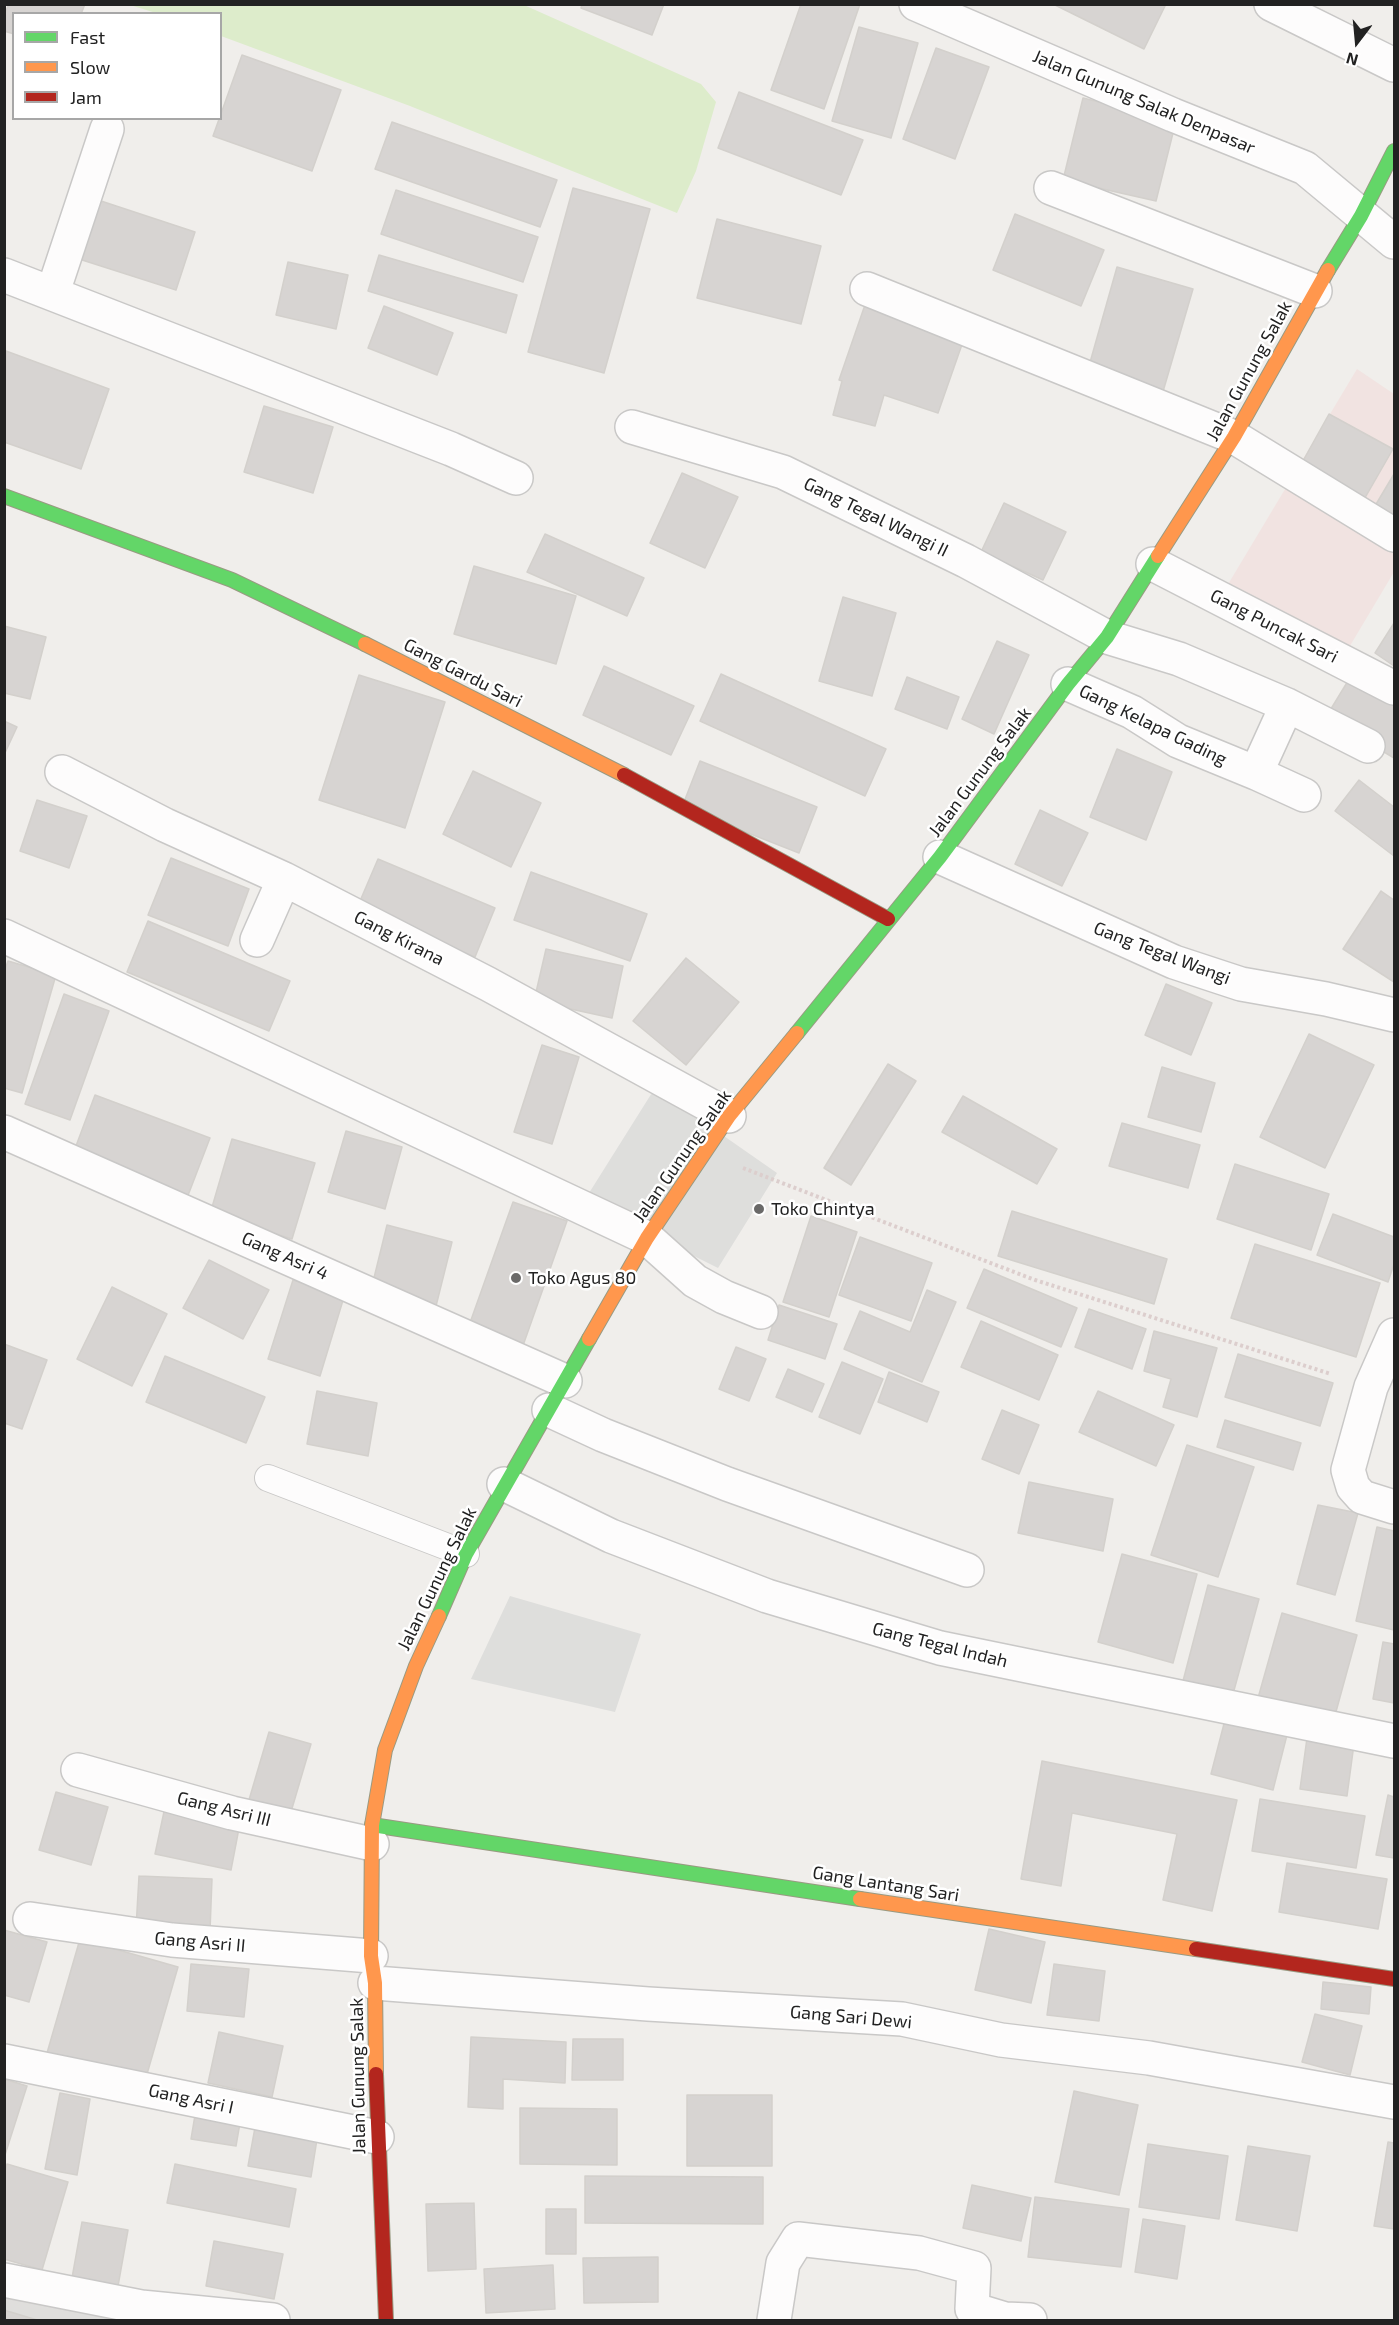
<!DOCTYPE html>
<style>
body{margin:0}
#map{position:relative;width:1399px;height:2325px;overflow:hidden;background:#f0eeeb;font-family:"Exo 2",sans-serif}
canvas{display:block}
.frame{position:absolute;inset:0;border:6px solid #222;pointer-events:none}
.legend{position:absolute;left:12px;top:12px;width:210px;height:108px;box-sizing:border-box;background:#fff;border:2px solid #a7a7a7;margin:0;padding:8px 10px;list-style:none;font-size:18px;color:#222}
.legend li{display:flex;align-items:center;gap:12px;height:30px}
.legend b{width:30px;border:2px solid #a7a7a7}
.north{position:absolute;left:1327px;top:12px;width:60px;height:60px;-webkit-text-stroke:4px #fff;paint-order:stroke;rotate:196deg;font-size:16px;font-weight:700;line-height:24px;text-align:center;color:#222}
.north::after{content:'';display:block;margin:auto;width:21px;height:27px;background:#222;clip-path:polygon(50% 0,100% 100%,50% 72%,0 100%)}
</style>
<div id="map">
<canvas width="1399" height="2325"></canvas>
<div class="frame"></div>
<ul class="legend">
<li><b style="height:8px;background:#63d668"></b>Fast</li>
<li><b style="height:8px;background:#ff974d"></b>Slow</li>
<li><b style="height:8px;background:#b3261e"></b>Jam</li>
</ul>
<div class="north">N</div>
</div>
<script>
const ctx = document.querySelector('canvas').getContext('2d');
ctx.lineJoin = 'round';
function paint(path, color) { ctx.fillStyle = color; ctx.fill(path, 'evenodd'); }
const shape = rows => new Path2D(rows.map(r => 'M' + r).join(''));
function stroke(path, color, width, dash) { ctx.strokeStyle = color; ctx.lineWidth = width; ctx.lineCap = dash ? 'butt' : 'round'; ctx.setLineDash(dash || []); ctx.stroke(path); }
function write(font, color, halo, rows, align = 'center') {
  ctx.font = font + ' "Exo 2",sans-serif'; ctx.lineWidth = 5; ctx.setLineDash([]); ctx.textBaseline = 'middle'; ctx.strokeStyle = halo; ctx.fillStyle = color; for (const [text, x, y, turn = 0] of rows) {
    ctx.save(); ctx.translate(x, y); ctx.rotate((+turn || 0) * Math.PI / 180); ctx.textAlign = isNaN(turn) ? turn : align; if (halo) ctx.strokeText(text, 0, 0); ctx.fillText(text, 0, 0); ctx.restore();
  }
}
const residential = shape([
 [5,2295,129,2320,5,2320]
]);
const commercial = shape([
 [1357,369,1394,394,1394,572,1332,676,1215,606]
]);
const religious = shape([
 [655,1088,777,1173,718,1268,584,1201],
 [510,1596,641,1634,615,1712,471,1679]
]);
const grass = shape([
 [130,5,524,5,701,84,716,102,696,171,677,213,410,106,221,36,220,14,156,13]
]);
const building = shape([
 [9,4,85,4,81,14,14,14,14,34,4,31,4,15,9,4],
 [582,4,664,4,652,35,581,8,582,4],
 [801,4,860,4,824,109,771,90,801,4],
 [1053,4,1166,4,1144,49,1053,4],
 [859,27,918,43,891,138,832,121,859,27],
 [936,48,989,67,955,159,903,139,936,48],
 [242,55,341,90,312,171,213,136,242,55],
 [739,92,863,140,841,195,718,148,739,92],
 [1083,98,1176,121,1156,201,1063,180,1083,98],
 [392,122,557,180,540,227,375,169,392,122],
 [573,188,650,209,604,373,528,352,573,188],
 [396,190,538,237,523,282,381,234,396,190],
 [98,200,195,232,176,290,79,259,98,200],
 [1015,214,1104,250,1081,306,993,270,1015,214],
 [717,219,821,246,801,324,697,298,717,219],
 [379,255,517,295,506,333,368,291,379,255],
 [288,262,348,275,336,329,276,315,288,262],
 [1117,267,1193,289,1162,395,1087,373,1117,267],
 [867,299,966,333,938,413,884,395,875,426,833,415,842,381,839,380,867,299],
 [384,306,453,333,437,375,368,348,384,306],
 [6,351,109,389,81,469,4,442,6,351],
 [264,406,333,427,313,493,244,472,264,406],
 [1329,414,1393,449,1362,503,1299,468,1329,414],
 [682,473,738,497,705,568,650,543,682,473],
 [1394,474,1394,525,1372,511,1394,474],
 [1004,503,1066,532,1043,580,981,552,1004,503],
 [545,534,644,578,627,616,527,572,545,534],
 [474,566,576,596,556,664,454,634,474,566],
 [843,597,896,613,872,696,819,681,843,597],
 [1394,623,1394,666,1375,653,1394,623],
 [4,626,46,637,30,699,4,693,4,626],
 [997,641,1029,655,994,734,962,719,997,641],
 [604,666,694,706,671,755,583,715,604,666],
 [721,674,886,749,865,796,700,721,721,674],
 [359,675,445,702,405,828,319,800,359,675],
 [1351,676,1394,703,1394,758,1326,717,1351,676],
 [907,677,959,697,947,729,895,709,907,677],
 [4,721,17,727,4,755,4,721],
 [1117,749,1172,772,1146,840,1090,817,1117,749],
 [700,761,817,807,799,853,682,807,700,761],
 [473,771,541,803,511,867,443,834,473,771],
 [1359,780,1394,807,1394,856,1335,811,1359,780],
 [37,800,87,816,69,868,20,851,37,800],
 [1040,810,1088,833,1062,886,1015,864,1040,810],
 [171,858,249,889,228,946,148,915,171,858],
 [378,859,495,908,475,957,357,908,378,859],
 [531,872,647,914,630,961,514,920,531,872],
 [1381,891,1394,900,1394,982,1343,949,1381,891],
 [148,921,290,981,269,1031,127,972,148,921],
 [546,949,623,966,612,1018,534,1001,546,949],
 [686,958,739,1002,686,1065,633,1021,686,958],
 [8,961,56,975,22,1093,4,1088,4,972,8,961],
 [1166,984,1212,1003,1191,1055,1145,1035,1166,984],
 [64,994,109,1011,70,1120,25,1104,64,994],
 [1309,1034,1374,1065,1325,1168,1260,1137,1309,1034],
 [542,1045,579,1057,552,1144,514,1132,542,1045],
 [888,1064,916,1081,851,1185,824,1168,888,1064],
 [1162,1067,1215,1083,1201,1132,1148,1117,1162,1067],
 [95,1095,210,1138,187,1198,73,1154,95,1095],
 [963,1096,1057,1149,1037,1184,942,1132,963,1096],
 [1122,1123,1200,1145,1188,1188,1109,1166,1122,1123],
 [346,1131,402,1147,385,1209,328,1192,346,1131],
 [232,1139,315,1163,292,1239,210,1214,232,1139],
 [1235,1164,1329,1194,1311,1250,1217,1219,1235,1164],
 [513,1202,567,1221,520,1354,466,1334,513,1202],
 [1012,1211,1167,1259,1154,1304,998,1256,1012,1211],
 [1333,1214,1394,1237,1394,1264,1388,1282,1317,1255,1333,1214],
 [811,1216,857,1232,829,1317,783,1302,811,1216],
 [387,1225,452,1242,435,1310,370,1294,387,1225],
 [860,1237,932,1263,911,1321,839,1295,860,1237],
 [1255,1244,1380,1283,1356,1357,1231,1318,1255,1244],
 [209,1260,269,1290,243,1339,183,1308,209,1260],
 [984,1269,1077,1308,1061,1347,967,1308,984,1269],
 [293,1280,344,1297,320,1376,268,1359,293,1280],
 [112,1287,167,1314,132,1386,77,1359,112,1287],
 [927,1290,956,1302,922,1382,844,1349,860,1311,910,1332,927,1290],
 [779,1305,837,1324,825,1359,768,1340,779,1305],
 [1089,1309,1146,1329,1132,1369,1075,1347,1089,1309],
 [981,1321,1058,1355,1039,1400,961,1367,981,1321],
 [1154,1331,1217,1348,1197,1417,1163,1407,1171,1379,1144,1371,1154,1331],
 [4,1344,47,1360,22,1429,4,1423,4,1344],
 [736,1347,766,1359,749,1401,719,1389,736,1347],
 [1238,1354,1333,1383,1320,1426,1225,1397,1238,1354],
 [165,1356,265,1397,246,1443,146,1402,165,1356],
 [842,1362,883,1379,860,1434,819,1417,842,1362],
 [788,1369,824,1384,812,1412,776,1397,788,1369],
 [889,1372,939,1392,927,1422,878,1402,889,1372],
 [317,1391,377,1403,368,1456,307,1444,317,1391],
 [1098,1391,1174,1425,1156,1466,1079,1432,1098,1391],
 [1002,1410,1039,1425,1019,1474,982,1459,1002,1410],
 [1225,1420,1301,1443,1293,1470,1217,1447,1225,1420],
 [1187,1445,1254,1467,1218,1577,1151,1555,1187,1445],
 [1029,1482,1113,1499,1103,1551,1018,1533,1029,1482],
 [1318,1505,1358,1513,1335,1595,1297,1584,1318,1505],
 [1377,1527,1394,1531,1394,1630,1356,1621,1377,1527],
 [1122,1554,1197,1574,1173,1663,1098,1642,1122,1554],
 [1208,1585,1259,1599,1233,1694,1183,1681,1208,1585],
 [1282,1613,1357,1635,1334,1719,1258,1698,1282,1613],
 [1383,1642,1394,1644,1394,1703,1373,1699,1383,1642],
 [1226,1716,1288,1731,1273,1790,1211,1774,1226,1716],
 [269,1732,311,1744,288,1822,246,1810,269,1732],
 [1307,1738,1354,1744,1347,1796,1300,1789,1307,1738],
 [1042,1761,1237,1800,1212,1911,1163,1900,1177,1834,1072,1813,1061,1886,1021,1879,1042,1761],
 [56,1792,108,1807,91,1865,39,1850,56,1792],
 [1388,1795,1394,1797,1394,1858,1376,1855,1388,1795],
 [1260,1799,1365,1816,1356,1868,1252,1851,1260,1799],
 [165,1807,240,1823,231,1870,155,1854,165,1807],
 [1287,1863,1387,1879,1378,1929,1279,1912,1287,1863],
 [139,1876,212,1879,210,1931,136,1928,139,1876],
 [989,1929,1045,1942,1031,2003,975,1990,989,1929],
 [4,1930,47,1942,29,2002,4,1995,4,1930],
 [80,1939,178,1967,145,2081,47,2053,80,1939],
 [191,1964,249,1969,244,2017,187,2011,191,1964],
 [1054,1964,1105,1971,1099,2021,1047,2015,1054,1964],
 [1323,1982,1371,1987,1369,2014,1321,2009,1323,1982],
 [1315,2014,1362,2026,1350,2075,1302,2062,1315,2014],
 [219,2032,283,2046,272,2097,208,2083,219,2032],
 [471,2037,566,2042,565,2083,503,2079,503,2109,468,2107,471,2037],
 [573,2039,623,2039,623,2080,572,2080,573,2039],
 [4,2079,27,2086,4,2158,4,2079],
 [1074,2091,1138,2105,1119,2195,1055,2182,1074,2091],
 [60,2093,90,2099,77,2175,45,2169,60,2093],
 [687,2095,772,2095,772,2166,687,2166,687,2095],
 [520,2108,617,2109,617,2165,520,2164,520,2108],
 [196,2109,241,2117,236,2146,191,2139,196,2109],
 [256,2122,318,2133,311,2177,248,2166,256,2122],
 [1388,2142,1394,2143,1394,2229,1374,2226,1388,2142],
 [1148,2144,1228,2156,1219,2219,1139,2207,1148,2144],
 [1248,2146,1310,2156,1297,2231,1236,2220,1248,2146],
 [7,2164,68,2182,42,2270,4,2259,4,2174,7,2164],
 [175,2164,296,2189,289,2227,167,2203,175,2164],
 [585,2176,763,2177,763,2224,585,2223,585,2176],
 [972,2185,1031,2198,1021,2241,963,2228,972,2185],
 [1035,2197,1129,2209,1121,2267,1028,2257,1035,2197],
 [474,2203,476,2269,428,2271,426,2204,474,2203],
 [546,2209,576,2209,576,2254,546,2254,546,2209],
 [1143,2219,1185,2226,1177,2279,1135,2272,1143,2219],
 [82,2222,128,2230,118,2286,72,2278,82,2222],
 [214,2241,283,2254,274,2299,206,2286,214,2241],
 [658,2257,658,2302,584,2303,583,2258,658,2257],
 [553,2265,555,2309,486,2313,484,2269,553,2265],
 [4,2310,37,2320,4,2320,4,2310]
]);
const path = shape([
 [743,1168,1035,1280,1331,1374]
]);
const lane = shape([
 [268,1478,466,1554]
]);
const street = shape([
 [916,4,1173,115,1305,168,1394,242],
 [1271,4,1394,65],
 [1051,188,1315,291],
 [4,275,451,449,516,478],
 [867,289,1234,437,1394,535],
 [53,292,107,129],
 [632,427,783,472,966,561,1107,637,1179,659,1287,705,1368,746],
 [1153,564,1394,688],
 [1068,684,1132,712,1178,741,1256,773,1304,795],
 [62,772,165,825,284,879,488,984,729,1116],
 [1256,773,1287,705],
 [940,857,1174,962,1241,984,1326,999,1394,1015],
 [4,936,647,1238,695,1281,724,1297,761,1312],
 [257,940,284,879],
 [4,1132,565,1381],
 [1394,1335,1371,1387,1348,1470,1353,1487,1362,1497,1394,1507],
 [549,1410,603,1435,727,1484,967,1570],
 [504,1484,611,1536,767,1596,940,1648,1394,1741],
 [78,1770,232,1813,372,1844],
 [30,1919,172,1940,371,1956],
 [375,1983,648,2004,902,2019,1001,2040,1149,2058,1394,2102],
 [4,2061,377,2137],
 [4,2280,141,2307,273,2320],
 [774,2320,783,2263,798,2239,919,2253,974,2268,972,2309,1005,2319,1030,2320]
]);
const fast = shape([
 [1328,270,1361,216,1394,151],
 [4,496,232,580,365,644],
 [797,1033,940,857,1068,684,1107,637,1158,556],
 [439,1616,466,1554,589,1339],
 [372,1825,860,1899]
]);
const slow = shape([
 [1158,556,1234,437,1328,270],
 [365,644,624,775],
 [589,1339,647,1238,729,1116,797,1033],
 [860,1899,1196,1949],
 [376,2074,375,1983,371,1956,372,1825,385,1750,416,1666,439,1616]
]);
const jam = shape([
 [624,775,888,919],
 [1196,1949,1394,1979],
 [376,2074,386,2320]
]);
const markers = [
 [759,1209,6,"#6a6968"],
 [516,1278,6,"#6a6968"]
];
const streetNames = [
 ["Jalan Gunung Salak Denpasar",1144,102,23],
 ["Jalan Gunung Salak",1249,371,-61],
 ["Gang Tegal Wangi II",876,517,26],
 ["Gang Puncak Sari",1274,626,27],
 ["Gang Gardu Sari",463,673,27],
 ["Gang Kelapa Gading",1153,725,26],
 ["Jalan Gunung Salak",980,772,-53],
 ["Gang Kirana",399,938,27],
 ["Gang Tegal Wangi",1162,953,21],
 ["Jalan Gunung Salak",682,1156,-55],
 ["Gang Asri 4",285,1256,24],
 ["Jalan Gunung Salak",437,1579,-64],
 ["Gang Tegal Indah",940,1645,14],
 ["Gang Asri III",224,1809,14],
 ["Gang Lantang Sari",886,1884,9],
 ["Gang Asri II",200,1942,5],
 ["Gang Sari Dewi",851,2017,5],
 ["Jalan Gunung Salak",358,2076,-91],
 ["Gang Asri I",191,2099,12]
];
const poiNames = [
 ["Toko Chintya",771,1209],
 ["Toko Agus 80",528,1278]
];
paint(residential, '#dfdedc');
paint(commercial, '#f1e3e1');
paint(religious, '#dededc');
paint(grass, '#ddeccb');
paint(building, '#d7d4d2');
stroke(building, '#d3d0cc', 1.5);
stroke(lane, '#c9c8c7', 28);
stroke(street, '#c9c8c7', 36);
stroke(fast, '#999a82', 16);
stroke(slow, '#999a82', 16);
stroke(jam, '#999a82', 16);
stroke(path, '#dccecd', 4, [3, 3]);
stroke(lane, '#fdfcfc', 26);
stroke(street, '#fdfcfc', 33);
stroke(fast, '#63d668', 14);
stroke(slow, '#ff974d', 14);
stroke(jam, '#b3261e', 14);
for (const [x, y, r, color] of markers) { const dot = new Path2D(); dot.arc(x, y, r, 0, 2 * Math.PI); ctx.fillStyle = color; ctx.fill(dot); stroke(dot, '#fff', 2); }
write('18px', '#222', '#fff', streetNames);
write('18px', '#222', '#fff', poiNames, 'left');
</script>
